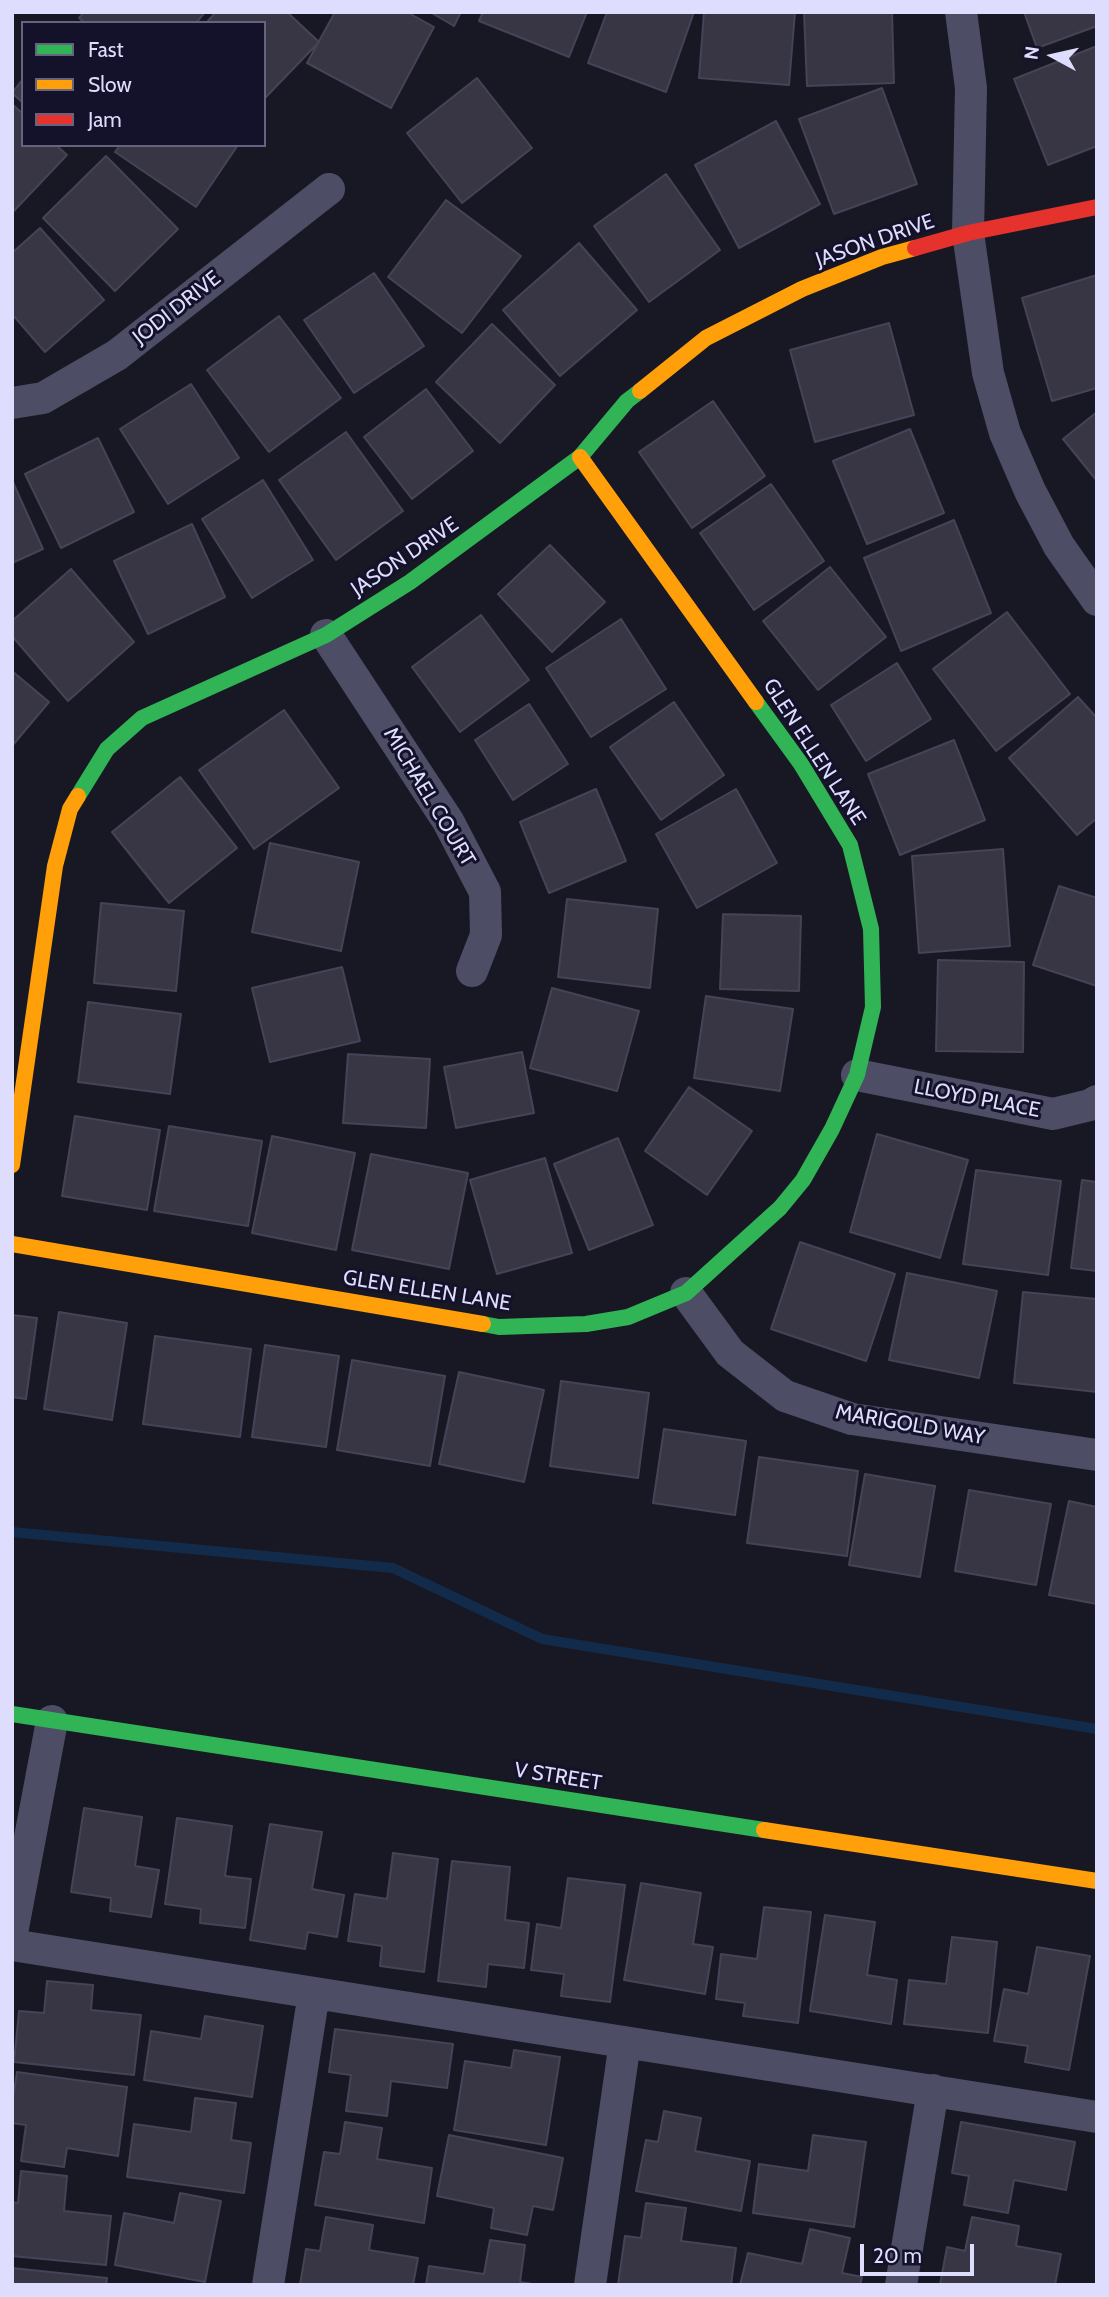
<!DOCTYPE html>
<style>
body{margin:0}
#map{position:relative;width:1109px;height:2297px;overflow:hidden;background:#181824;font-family:Cabin,sans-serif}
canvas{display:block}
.frame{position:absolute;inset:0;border:14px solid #deddfd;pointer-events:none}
.legend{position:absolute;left:21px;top:21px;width:245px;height:126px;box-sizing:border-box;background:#14122a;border:2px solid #65637e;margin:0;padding:9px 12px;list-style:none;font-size:21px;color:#deddfd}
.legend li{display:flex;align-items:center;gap:14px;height:35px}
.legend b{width:35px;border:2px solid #65637e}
.north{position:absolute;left:1018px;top:21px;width:70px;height:70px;-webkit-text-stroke:5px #14122a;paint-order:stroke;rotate:278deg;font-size:19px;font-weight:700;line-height:28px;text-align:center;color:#deddfd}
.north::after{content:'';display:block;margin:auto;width:24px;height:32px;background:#deddfd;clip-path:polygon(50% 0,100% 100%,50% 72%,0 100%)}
.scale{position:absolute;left:860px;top:2244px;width:114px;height:32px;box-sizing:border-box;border:4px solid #deddfd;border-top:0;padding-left:9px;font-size:21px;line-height:24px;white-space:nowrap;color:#deddfd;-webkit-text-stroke:5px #14122a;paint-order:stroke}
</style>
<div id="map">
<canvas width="1109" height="2297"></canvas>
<div class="frame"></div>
<ul class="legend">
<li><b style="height:9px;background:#30b455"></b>Fast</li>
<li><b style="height:9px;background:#ff9f0a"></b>Slow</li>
<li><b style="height:9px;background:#e5322d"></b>Jam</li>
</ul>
<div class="north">N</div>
<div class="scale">20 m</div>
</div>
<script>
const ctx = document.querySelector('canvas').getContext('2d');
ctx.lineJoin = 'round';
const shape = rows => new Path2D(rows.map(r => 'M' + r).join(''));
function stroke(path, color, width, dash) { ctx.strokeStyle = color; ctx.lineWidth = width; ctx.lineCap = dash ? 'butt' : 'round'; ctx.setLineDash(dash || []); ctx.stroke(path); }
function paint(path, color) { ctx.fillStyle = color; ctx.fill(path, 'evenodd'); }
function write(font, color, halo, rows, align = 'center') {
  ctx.font = font + ' Cabin,sans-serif'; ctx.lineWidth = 6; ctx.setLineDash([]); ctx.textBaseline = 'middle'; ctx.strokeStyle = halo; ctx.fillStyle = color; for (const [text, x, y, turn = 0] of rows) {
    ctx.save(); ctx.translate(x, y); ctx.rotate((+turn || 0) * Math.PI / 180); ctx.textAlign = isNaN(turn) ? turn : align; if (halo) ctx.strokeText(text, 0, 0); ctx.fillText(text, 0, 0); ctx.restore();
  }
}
const stream = shape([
 [12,1532,393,1568,542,1639,1097,1729]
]);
const building = shape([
 [84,12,205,12,196,23,85,23,79,18,84,12],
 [216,12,287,12,319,42,264,99,264,23,206,23,216,12],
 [335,12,407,12,434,27,391,108,307,63,335,12],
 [430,12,461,12,454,26,430,12],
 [483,12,587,12,569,57,479,21,483,12],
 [607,12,694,12,666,92,588,63,607,12],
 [704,12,795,12,789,85,699,78,704,12],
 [804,12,892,12,894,83,807,86,804,12],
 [1024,12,1097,12,1097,26,1037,48,1024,12],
 [1097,46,1097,146,1048,165,1014,79,1097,46],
 [477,78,532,148,462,203,407,133,477,78],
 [23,79,23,103,12,93,23,79],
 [882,88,917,184,834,214,799,119,882,88],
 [12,104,23,114,23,145,56,145,67,155,12,213,12,104],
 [776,121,820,204,739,248,695,165,776,121],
 [120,145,238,145,196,207,115,152,120,145],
 [106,156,178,229,115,291,43,218,106,156],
 [666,174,720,250,649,302,594,226,666,174],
 [446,200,521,256,462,333,388,277,446,200],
 [40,228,104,300,45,352,12,314,12,253,40,228],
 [579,243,637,310,560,376,503,310,579,243],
 [374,273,424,346,354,393,304,320,374,273],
 [1097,275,1097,388,1052,401,1022,298,1097,275],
 [279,316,341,398,269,452,207,370,279,316],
 [889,323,914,415,815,442,790,350,889,323],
 [492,324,555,385,500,443,436,382,492,324],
 [191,384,239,458,168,504,120,429,191,384],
 [426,389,473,451,412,499,364,437,426,389],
 [713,401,765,476,692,528,639,452,713,401],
 [1097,412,1097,481,1063,439,1097,412],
 [910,429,944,513,867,544,833,461,910,429],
 [346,432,403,511,336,560,279,480,346,432],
 [98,438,134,512,61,548,25,474,98,438],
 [12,480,43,549,12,563,12,480],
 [263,480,313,560,252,598,202,519,263,480],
 [771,484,824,561,754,610,700,533,771,484],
 [954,520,991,613,901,651,864,558,954,520],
 [192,524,225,597,148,634,114,561,192,524],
 [550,545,605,602,552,652,498,594,550,545],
 [830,567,886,637,818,690,763,621,830,567],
 [71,569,134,642,68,701,12,636,12,621,71,569],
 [1007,612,1070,694,996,751,933,669,1007,612],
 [481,615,529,680,460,732,412,667,481,615],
 [621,619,666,689,591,737,546,668,621,619],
 [897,663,931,719,866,761,831,705,897,663],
 [12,671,49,702,12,746,12,671],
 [1078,697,1097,718,1097,818,1077,835,1009,758,1078,697],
 [674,702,724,775,661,820,610,747,674,702],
 [529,704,568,764,513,800,475,740,529,704],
 [284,710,339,788,254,849,199,770,284,710],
 [954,740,985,820,900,855,868,774,954,740],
 [180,777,237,848,169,903,112,832,180,777],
 [596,789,626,861,549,893,520,822,596,789],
 [736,789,777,863,697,908,656,834,736,789],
 [270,843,359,862,341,951,252,932,270,843],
 [1003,849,1010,946,919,953,912,856,1003,849],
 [1059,886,1097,898,1097,986,1033,965,1059,886],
 [567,899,658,909,650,988,558,977,567,899],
 [101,903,184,911,176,991,94,983,101,903],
 [723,914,801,916,799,991,720,989,723,914],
 [938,960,1024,962,1023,1052,936,1051,938,960],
 [342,967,360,1041,270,1062,252,988,342,967],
 [552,988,639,1011,617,1091,530,1068,552,988],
 [706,996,793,1009,780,1091,694,1078,706,996],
 [88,1002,181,1014,170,1094,78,1082,88,1002],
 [522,1052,534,1113,456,1128,444,1067,522,1052],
 [348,1054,430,1059,426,1128,343,1123,348,1054],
 [689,1087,752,1131,707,1195,645,1151,689,1087],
 [75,1116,160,1130,147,1210,62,1196,75,1116],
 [169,1126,262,1141,248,1226,154,1211,169,1126],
 [877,1134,968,1160,940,1258,850,1232,877,1134],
 [272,1136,355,1153,336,1250,252,1233,272,1136],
 [618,1138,653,1225,589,1250,554,1164,618,1138],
 [371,1154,468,1173,449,1269,352,1250,371,1154],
 [545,1158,572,1253,497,1274,470,1180,545,1158],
 [976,1170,1061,1181,1048,1275,963,1264,976,1170],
 [1082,1180,1097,1182,1097,1271,1071,1268,1082,1180],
 [800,1242,895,1274,866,1361,771,1329,800,1242],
 [907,1273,997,1291,979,1378,889,1360,907,1273],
 [1023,1292,1097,1299,1097,1392,1014,1383,1023,1292],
 [59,1312,127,1323,112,1420,44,1409,59,1312],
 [12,1315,37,1318,26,1399,12,1397,12,1315],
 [155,1336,251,1349,240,1437,143,1424,155,1336],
 [265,1345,339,1356,326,1447,252,1437,265,1345],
 [352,1360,445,1376,430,1466,337,1450,352,1360],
 [459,1372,544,1390,524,1482,439,1464,459,1372],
 [561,1381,649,1393,638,1478,550,1466,561,1381],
 [664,1429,746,1441,735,1515,653,1503,664,1429],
 [759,1457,858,1471,847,1556,747,1543,759,1457],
 [865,1474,935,1486,920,1577,849,1565,865,1474],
 [969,1490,1051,1504,1036,1585,955,1571,969,1490],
 [1069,1501,1097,1507,1097,1604,1049,1595,1069,1501],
 [84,1808,142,1817,135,1866,159,1870,151,1917,110,1911,111,1898,71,1892,84,1808],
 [177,1818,232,1826,225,1876,251,1879,245,1928,200,1923,201,1909,165,1904,177,1818],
 [270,1824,322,1832,312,1889,344,1895,337,1937,308,1932,305,1949,250,1940,270,1824],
 [393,1853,438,1859,424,1972,380,1966,382,1946,348,1941,355,1894,387,1899,393,1853],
 [452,1861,510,1867,505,1920,529,1923,524,1968,488,1964,486,1987,438,1981,452,1861],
 [568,1878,625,1885,610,2002,561,1996,564,1974,531,1970,537,1924,561,1928,568,1878],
 [641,1883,701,1893,693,1944,713,1947,705,1994,624,1980,641,1883],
 [764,1907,811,1912,798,2023,743,2016,745,2003,716,1999,721,1954,757,1959,764,1907],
 [825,1915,875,1922,867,1975,897,1980,891,2024,810,2011,825,1915],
 [952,1937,997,1942,988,2033,904,2024,909,1980,946,1984,952,1937],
 [1037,1947,1090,1956,1069,2070,1025,2062,1028,2046,994,2041,1004,1989,1028,1994,1037,1947],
 [47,1981,93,1985,91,2010,141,2015,134,2075,14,2062,19,2011,44,2013,47,1981],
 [205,2016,263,2026,252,2097,144,2080,151,2031,201,2039,205,2016],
 [335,2029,453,2044,447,2088,391,2081,387,2116,346,2111,351,2075,329,2072,335,2029],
 [514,2050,560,2057,546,2145,454,2130,465,2061,511,2068,514,2050],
 [17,2072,127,2087,118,2156,67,2148,64,2167,21,2161,26,2125,12,2123,12,2105,17,2072],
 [195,2098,236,2103,231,2140,251,2143,244,2193,127,2177,134,2124,191,2132,195,2098],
 [664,2111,701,2118,695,2151,750,2161,741,2211,636,2191,646,2140,658,2142,664,2111],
 [345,2122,382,2128,377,2159,432,2168,424,2223,315,2205,324,2152,340,2154,345,2122],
 [961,2122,1075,2142,1066,2190,1014,2180,1008,2213,964,2205,969,2176,952,2173,961,2122],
 [449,2135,563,2158,553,2210,533,2206,527,2235,491,2228,494,2208,437,2196,449,2135],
 [813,2135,866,2142,854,2227,753,2213,759,2164,808,2171,813,2135],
 [21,2171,67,2176,64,2211,111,2216,106,2265,12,2256,12,2202,18,2203,21,2171],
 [180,2193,221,2201,205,2282,115,2265,124,2213,174,2223,180,2193],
 [646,2203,686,2208,681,2241,736,2248,731,2285,618,2285,625,2236,641,2238,646,2203],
 [326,2217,373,2225,369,2250,418,2258,413,2285,300,2285,306,2249,320,2251,326,2217],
 [972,2217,1019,2226,1016,2246,1061,2254,1055,2285,940,2285,947,2247,965,2251,972,2217],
 [810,2229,850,2238,842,2273,862,2277,860,2285,740,2285,748,2253,802,2264,810,2229],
 [490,2240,525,2245,520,2282,539,2285,426,2285,429,2266,484,2274,490,2240],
 [12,2268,107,2278,106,2285,12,2285,12,2268]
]);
const street = shape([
 [961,12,971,88,968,233,988,373,1005,433,1030,491,1059,546,1097,600],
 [12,403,43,398,117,355,329,189],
 [326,635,448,821,485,892,486,935,472,971],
 [857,1075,1053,1114,1090,1105,1097,1101],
 [686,1293,730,1353,785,1396,852,1419,1097,1455],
 [12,1933,52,1721],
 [12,1945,1097,2117],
 [268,2285,314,1993],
 [590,2285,625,2042],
 [901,2285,933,2090]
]);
const fast = shape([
 [78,796,107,749,142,718,326,635,410,582,580,457,627,401,640,391],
 [483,1324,499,1327,586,1324,628,1317,686,1293,780,1208,803,1180,832,1129,857,1075,873,1007,871,929,850,845,801,764,756,702],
 [12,1714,764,1830]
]);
const slow = shape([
 [640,391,706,338,802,289,882,257,915,248],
 [580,457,756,702],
 [12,1165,55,866,70,809,78,796],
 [12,1244,483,1324],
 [764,1830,1097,1881]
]);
const jam = shape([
 [915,248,968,233,1097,207]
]);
const streetNames = [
 ["JASON DRIVE",875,241,-19],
 ["JODI DRIVE",177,308,-38],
 ["JASON DRIVE",405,557,-34],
 ["GLEN ELLEN LANE",814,752,57],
 ["MICHAEL COURT",429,797,59],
 ["LLOYD PLACE",977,1099,11],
 ["GLEN ELLEN LANE",427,1291,9],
 ["MARIGOLD WAY",910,1425,10],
 ["V STREET",558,1777,9]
];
stroke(stream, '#132b4a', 10);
paint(building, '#383645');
stroke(building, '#454356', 2);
stroke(street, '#4d4e65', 32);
stroke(fast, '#30b455', 16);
stroke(slow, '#ff9f0a', 16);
stroke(jam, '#e5322d', 16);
write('21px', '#deddfd', '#14122a', streetNames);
</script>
